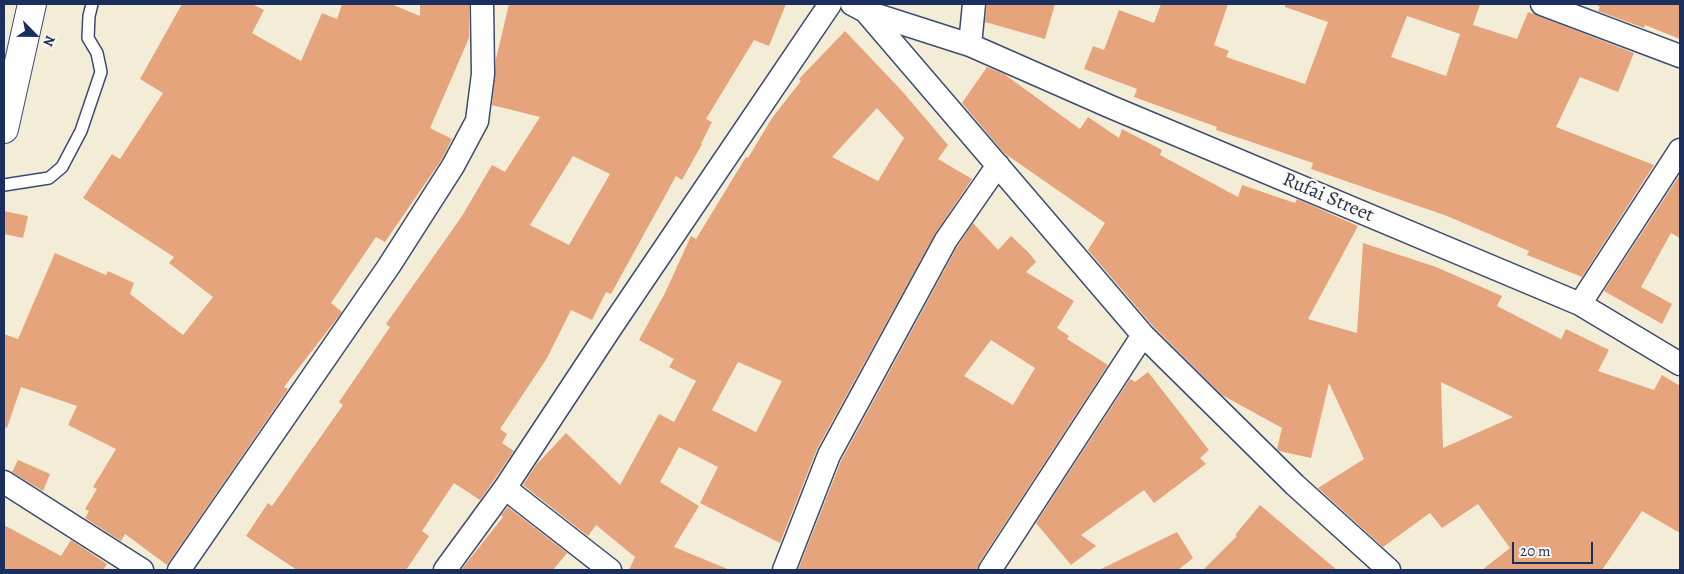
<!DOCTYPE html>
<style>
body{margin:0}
#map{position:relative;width:1684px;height:574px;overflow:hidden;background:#f3edd7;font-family:Alegreya,serif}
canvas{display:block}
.frame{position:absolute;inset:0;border:5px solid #1b2f5e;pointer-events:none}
.north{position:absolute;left:10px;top:10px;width:50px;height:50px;-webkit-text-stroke:4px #fbf7ec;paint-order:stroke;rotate:113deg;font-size:14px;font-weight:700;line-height:20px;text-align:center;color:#1b2f5e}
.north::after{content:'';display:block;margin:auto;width:18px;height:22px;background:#1b2f5e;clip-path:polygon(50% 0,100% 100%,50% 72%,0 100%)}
.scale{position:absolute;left:1512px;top:542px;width:81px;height:22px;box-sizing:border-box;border:2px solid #1b2f5e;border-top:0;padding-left:6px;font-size:15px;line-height:18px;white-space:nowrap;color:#1b2f5e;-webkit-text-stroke:4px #fbf7ec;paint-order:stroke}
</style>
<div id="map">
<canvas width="1684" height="574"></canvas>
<div class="frame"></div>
<div class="north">N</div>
<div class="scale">20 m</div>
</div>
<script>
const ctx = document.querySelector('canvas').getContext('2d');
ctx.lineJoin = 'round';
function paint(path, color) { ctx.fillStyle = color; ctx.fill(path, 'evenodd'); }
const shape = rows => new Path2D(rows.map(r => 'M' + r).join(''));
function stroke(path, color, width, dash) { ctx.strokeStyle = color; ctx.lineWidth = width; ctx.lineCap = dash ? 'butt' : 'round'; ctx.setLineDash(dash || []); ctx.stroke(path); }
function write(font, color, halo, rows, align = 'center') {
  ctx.font = font + ' Alegreya,serif'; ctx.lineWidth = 4.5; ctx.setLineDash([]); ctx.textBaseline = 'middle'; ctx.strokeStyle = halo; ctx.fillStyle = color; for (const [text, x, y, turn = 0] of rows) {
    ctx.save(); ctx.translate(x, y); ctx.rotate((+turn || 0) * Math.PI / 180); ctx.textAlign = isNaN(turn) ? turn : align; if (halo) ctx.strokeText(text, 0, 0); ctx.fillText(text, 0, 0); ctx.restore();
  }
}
const building = shape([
 [182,4,252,4,264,10,252,33,301,61,322,13,337,19,342,4,391,4,420,16,420,4,469,4,469,38,430,128,452,139,442,159,385,242,376,237,331,303,342,312,284,387,288,389,167,565,125,534,121,541,85,518,89,511,85,509,97,489,93,487,116,449,68,425,77,406,21,387,7,428,4,427,4,334,18,339,55,253,106,275,108,271,134,283,130,294,183,335,213,297,169,263,174,257,83,198,112,154,120,159,163,93,140,79],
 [509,4,786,4,769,46,754,40,706,119,712,122,701,144,702,144,682,180,676,176,611,294,606,292,592,320,571,310,547,358,500,429,507,434,502,443,514,451,480,500,454,483,422,531,429,536,406,570,297,570,246,536,268,503,272,506,343,405,339,402,390,327,386,324,462,216,492,165,505,172,540,117,492,105,496,59],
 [573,156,610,174,569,245,530,225],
 [987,4,1055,4,1045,39,985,22],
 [1161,4,1228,4,1214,45,1229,51,1226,57,1305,84,1328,22,1285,7,1285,4,1480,4,1473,25,1517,39,1528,12,1634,53,1618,92,1580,77,1556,127,1654,165,1582,277,1527,255,1529,251,1447,216,1311,169,1313,163,1216,130,1217,127,1134,97,1137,89,1084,69,1093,46,1104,50,1119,10,1154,23],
 [1407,16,1460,34,1446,76,1391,57],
 [1595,4,1680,4,1680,39,1645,25,1644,28,1598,11,1600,7],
 [845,31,902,91,948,145,938,159,972,179,935,234,817,449,780,543,700,503,718,467,679,447,660,482,699,506,674,547,730,570,629,570,635,557,596,525,588,536,523,485,536,465,566,433,620,485,659,414,674,422,696,381,669,367,674,359,639,340,665,293,691,236,696,239,746,157,748,158,772,118,801,81,799,79],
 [877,108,904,138,878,181,832,157],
 [738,362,782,381,756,432,712,410],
 [987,67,1004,74,1080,129,1088,117,1119,138,1122,129,1162,150,1160,155,1238,197,1242,185,1295,203,1297,199,1358,226,1308,319,1357,333,1363,243,1436,267,1502,296,1497,306,1561,339,1566,329,1609,350,1598,371,1654,390,1662,375,1680,386,1680,533,1642,511,1602,570,1482,570,1510,548,1478,504,1442,528,1430,513,1383,547,1318,488,1364,459,1329,383,1311,458,1279,451,1277,449,1282,428,1222,395,1153,326,1088,250,1105,223,1004,153,962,103],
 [1441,382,1513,417,1443,448],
 [1679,176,1680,238,1671,233,1641,287,1672,304,1662,324,1604,291],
 [4,211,28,216,23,238,4,234],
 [973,223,998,250,1011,236,1029,253,1036,262,1026,272,1074,301,1057,328,1069,336,1067,339,1108,365,979,563,977,570,798,570,841,461,957,247],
 [991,340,1035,368,1013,405,964,376],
 [1148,372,1209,450,1200,458,1206,464,1154,503,1144,490,1081,535,1096,546,1071,565,1036,523,1130,379,1135,382],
 [18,460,50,474,43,491,12,472],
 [1260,505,1337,570,1203,570,1237,536,1235,535],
 [508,507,567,553,553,570,461,570,503,517,501,515],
 [4,525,61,556,71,540,107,564,103,570,4,570],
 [1177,532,1193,558,1178,570,1099,570]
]);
const lane = shape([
 [4,185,49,178,62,167,81,131,101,72,97,53,88,38,89,16,92,4]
]);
const street = shape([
 [852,4,867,12,970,45,1111,107,1580,304,1680,364],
 [1542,4,1680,56],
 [867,13,1143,335,1295,485,1389,570],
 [970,45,974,4],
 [1580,304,1680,150],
 [4,482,142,570],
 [505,488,610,570],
 [179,570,389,266,453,166,477,121,483,74,482,4],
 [445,570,505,488,612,326,830,4],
 [784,570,829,455,946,240,998,165],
 [990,570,1143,335]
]);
const secondary = shape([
 [4,129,32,4]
]);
const streetNames = [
 ["Rufai Street",1328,198,23]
];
paint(building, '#e6a47d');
stroke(lane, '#3b4c70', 14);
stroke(street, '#3b4c70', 25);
stroke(secondary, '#3b4c70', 30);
stroke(lane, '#fff', 11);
stroke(street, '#fff', 22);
stroke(secondary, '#fff', 28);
write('20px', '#1b2f5e', '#fbf7ec', streetNames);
</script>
